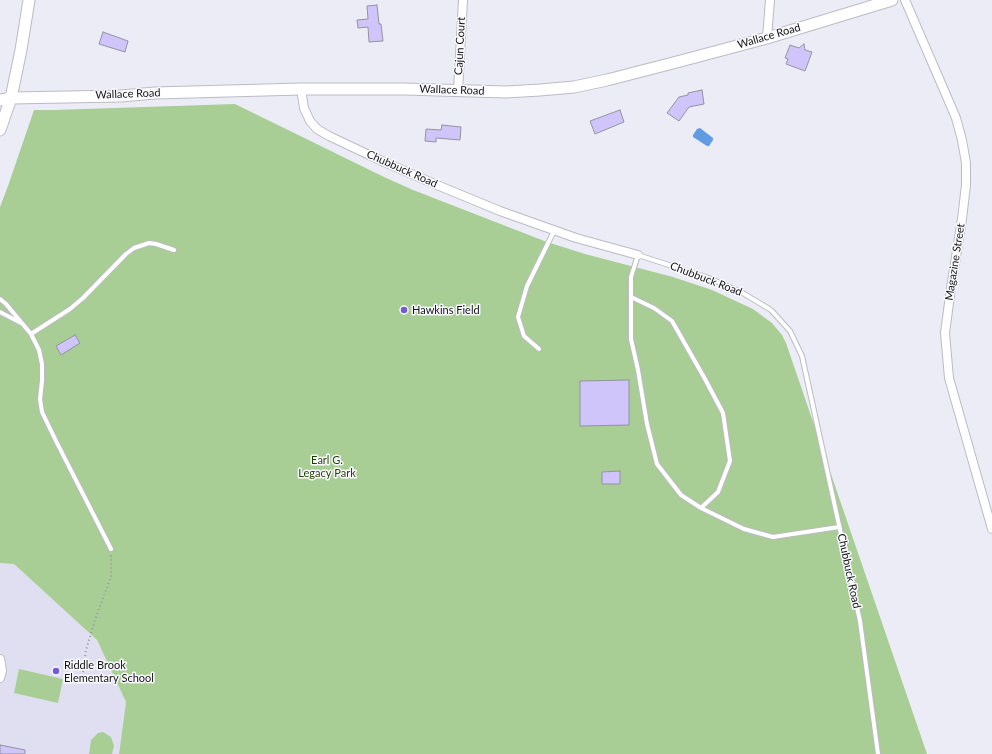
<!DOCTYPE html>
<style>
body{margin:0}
canvas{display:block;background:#ececf6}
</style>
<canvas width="992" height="754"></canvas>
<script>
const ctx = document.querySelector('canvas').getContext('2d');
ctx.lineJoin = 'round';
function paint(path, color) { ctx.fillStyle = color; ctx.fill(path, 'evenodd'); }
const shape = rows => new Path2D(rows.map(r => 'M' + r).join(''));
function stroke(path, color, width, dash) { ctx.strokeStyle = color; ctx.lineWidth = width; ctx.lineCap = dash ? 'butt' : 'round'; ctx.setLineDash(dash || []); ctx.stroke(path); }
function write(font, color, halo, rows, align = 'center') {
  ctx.font = font + ' Lato,sans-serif'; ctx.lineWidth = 3; ctx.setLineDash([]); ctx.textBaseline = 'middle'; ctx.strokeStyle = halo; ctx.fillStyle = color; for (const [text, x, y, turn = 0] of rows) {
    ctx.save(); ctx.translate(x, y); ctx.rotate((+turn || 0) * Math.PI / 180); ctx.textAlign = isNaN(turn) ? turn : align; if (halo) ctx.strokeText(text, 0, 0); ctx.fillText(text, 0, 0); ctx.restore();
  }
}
const built = shape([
 [0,563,14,564,97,640,126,702,119,754,0,754]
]);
const green = shape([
 [235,104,384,177,413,190,547,242,585,254,673,277,712,290,753,309,772,323,782,335,786,343,927,754,119,754,126,702,97,640,14,564,0,563,0,207,8,186,34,110,54,110],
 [19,669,63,679,58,703,14,693],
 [103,732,111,737,114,746,112,754,89,754,91,740,98,733]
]);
const water = shape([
 [700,128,713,138,713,140,709,146,707,146,693,137,693,135,697,129]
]);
const building = shape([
 [377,5,379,24,381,24,383,41,369,42,368,27,358,28,357,20,368,19,367,6,377,5],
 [103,32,128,41,125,52,99,44,103,32],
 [804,44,805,50,812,52,805,71,786,64,788,59,785,58,790,45,799,48,804,44],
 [702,90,704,104,689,107,679,121,667,113,679,97,688,95,688,93,702,90],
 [620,110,624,122,595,134,590,121,620,110],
 [442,125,461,127,460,140,436,138,436,142,425,141,426,129,441,130,442,125],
 [75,335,80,343,61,355,56,346,75,335],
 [629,380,629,425,580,426,580,381,629,380],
 [620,471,620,484,602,484,602,472,620,471],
 [0,745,25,750,25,754,0,754,0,745]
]);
const path = shape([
 [82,680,86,650,97,614,111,577,111,554]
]);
const lane = shape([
 [631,297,654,308,672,321,705,379,723,413,730,461,718,492,701,508],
 [0,299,6,304,31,334,39,350,42,364,42,381,40,399,42,412,57,443,111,549],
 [0,312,21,323],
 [31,334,70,309,83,298,126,254,134,248,149,243,156,244,174,250],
 [539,349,524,336,518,317,527,286,554,231],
 [839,527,773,537,744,529,701,508,681,495,657,464,647,424,638,370,631,339,631,277,638,255,706,277,741,292,771,310,790,331,802,356,860,621,878,754]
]);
const street = shape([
 [905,0,947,97,956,118,962,140,966,163,966,185,962,219,951,288,945,333,949,378,992,529],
 [767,38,770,0],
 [301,89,304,108,310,121,317,129,329,136,384,162,437,185,500,211,576,238,638,255],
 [458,91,463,0],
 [0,659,1,664,2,671,0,678]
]);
const secondary = shape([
 [0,100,11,98,121,96,155,93,301,89,404,89,506,92,540,90,574,87,607,80,673,63,767,38,892,0],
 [0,130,11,98,21,50,29,0]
]);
const markers = [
 [404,310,4,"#725bd5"],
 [56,671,4,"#725bd5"]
];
const streetNames = [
 ["Wallace Road",769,36,-16],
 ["Cajun Court",460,46,-87],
 ["Wallace Road",452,90,2],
 ["Wallace Road",128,94,-2],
 ["Chubbuck Road",402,169,24],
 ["Magazine Street",955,262,-81],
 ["Chubbuck Road",706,279,21],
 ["Chubbuck Road",849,571,78]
];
const poiNames = [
 ["Hawkins Field",412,310],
 ["Riddle Brook",64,665],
 ["Elementary School",64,678]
];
const parkNames = [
 ["Earl G.",327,460],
 ["Legacy Park",327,473]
];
paint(built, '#e0dff1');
paint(green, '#a8ce95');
paint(water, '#609ce4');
paint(building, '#cfc5fb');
stroke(building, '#94939d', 1);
stroke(lane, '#bcbbc5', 6);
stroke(street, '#bcbbc5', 10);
stroke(secondary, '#bcbbc5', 13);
stroke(path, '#95959c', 2, [1, 3]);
stroke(lane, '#fff', 4);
stroke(street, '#fff', 8);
stroke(secondary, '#fff', 11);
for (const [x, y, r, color] of markers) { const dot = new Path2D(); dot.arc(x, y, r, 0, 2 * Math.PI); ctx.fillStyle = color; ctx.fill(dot); stroke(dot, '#fafafe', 1.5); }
write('11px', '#141417', '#fafafe', streetNames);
write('11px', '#141417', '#fafafe', poiNames, 'left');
write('11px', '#1d3e03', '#fafafe', parkNames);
</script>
